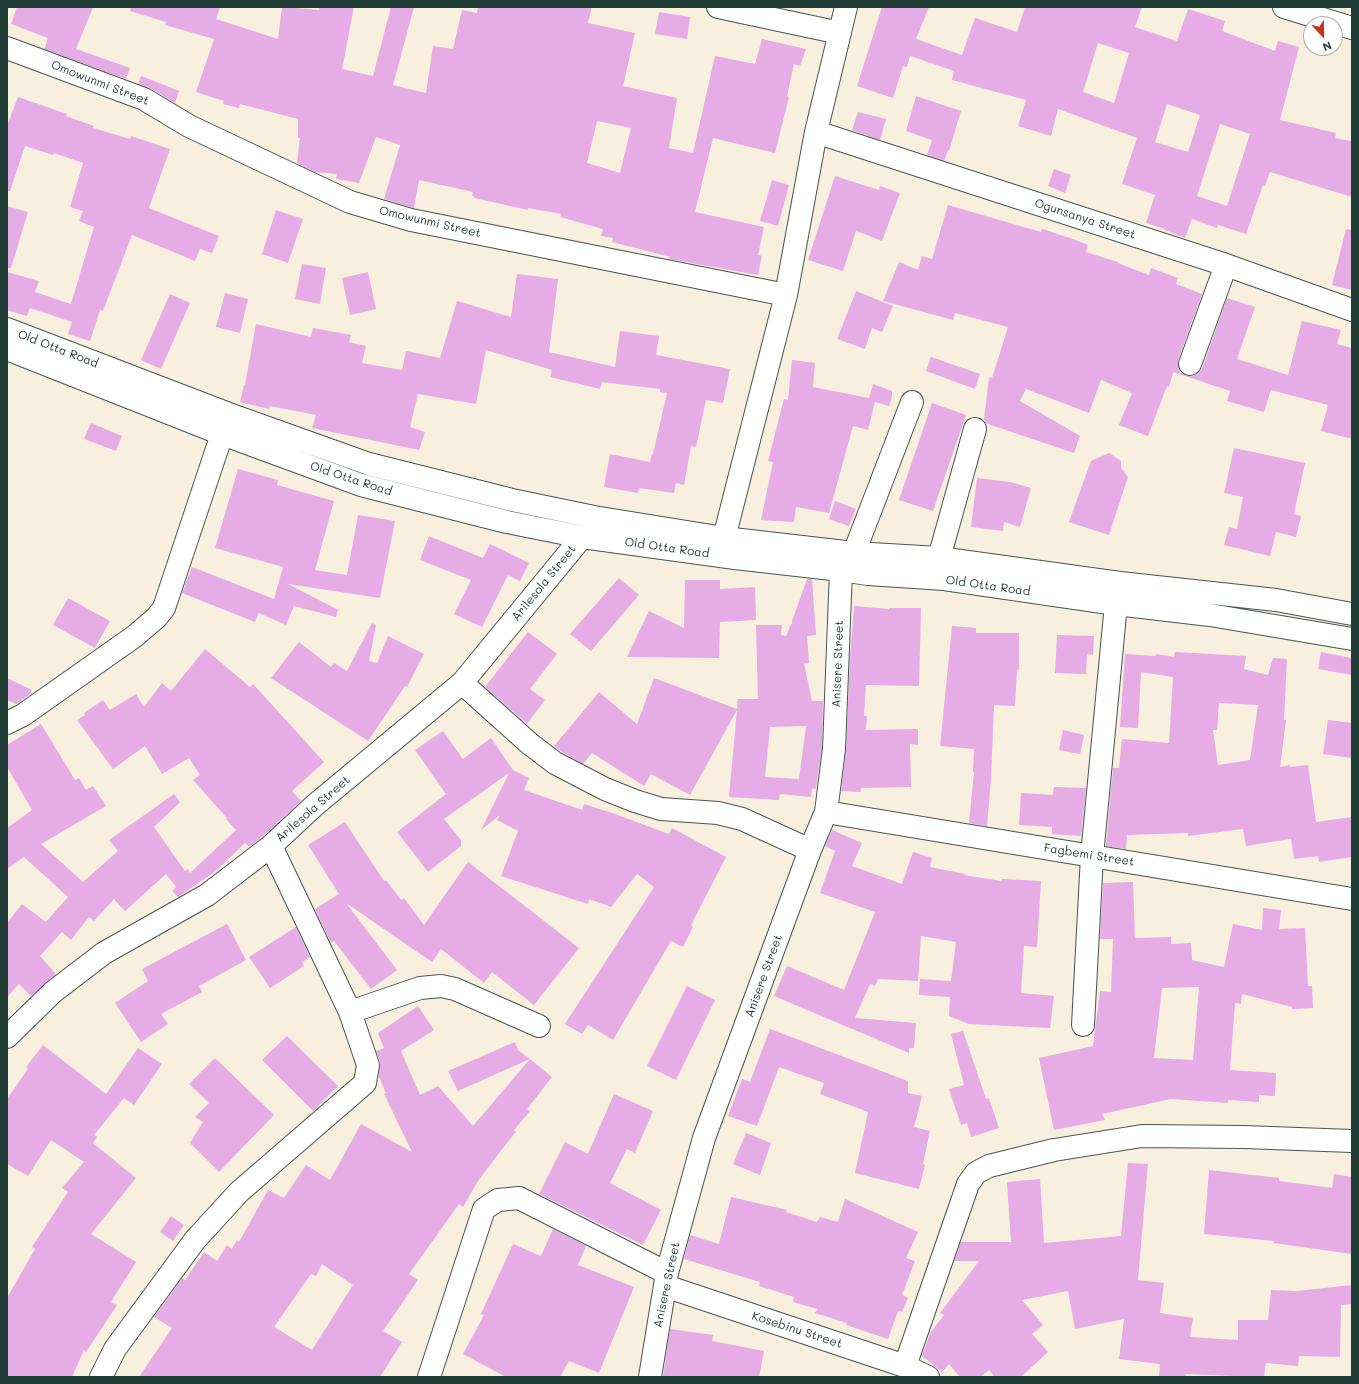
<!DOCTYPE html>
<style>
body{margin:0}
#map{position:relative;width:1359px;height:1384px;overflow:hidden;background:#f8efdf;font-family:Mali,sans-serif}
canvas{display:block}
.frame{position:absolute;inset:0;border:8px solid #1f3d34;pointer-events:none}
.north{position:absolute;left:1303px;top:16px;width:40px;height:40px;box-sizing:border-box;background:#fff;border:1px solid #a5b1ae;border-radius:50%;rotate:158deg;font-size:11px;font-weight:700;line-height:16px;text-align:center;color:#1f3d34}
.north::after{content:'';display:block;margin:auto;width:14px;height:18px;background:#c8321e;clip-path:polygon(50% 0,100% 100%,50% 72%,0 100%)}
</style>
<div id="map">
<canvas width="1359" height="1384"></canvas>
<div class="frame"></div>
<div class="north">N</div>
</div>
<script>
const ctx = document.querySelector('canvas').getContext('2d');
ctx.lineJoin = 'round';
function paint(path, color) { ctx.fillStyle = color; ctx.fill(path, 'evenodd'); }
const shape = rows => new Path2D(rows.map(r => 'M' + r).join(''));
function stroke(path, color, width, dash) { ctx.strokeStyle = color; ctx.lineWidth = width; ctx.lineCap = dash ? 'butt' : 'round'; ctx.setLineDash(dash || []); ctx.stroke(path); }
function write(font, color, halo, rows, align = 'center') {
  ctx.font = font + ' Mali,sans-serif'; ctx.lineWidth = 4; ctx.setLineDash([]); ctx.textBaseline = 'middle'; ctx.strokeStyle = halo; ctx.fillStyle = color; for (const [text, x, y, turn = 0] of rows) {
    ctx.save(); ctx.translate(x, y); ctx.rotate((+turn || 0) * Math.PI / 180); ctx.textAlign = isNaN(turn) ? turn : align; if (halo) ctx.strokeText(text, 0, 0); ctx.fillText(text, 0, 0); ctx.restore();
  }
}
const building = shape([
 [17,7,93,7,76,49,130,68,126,79,44,49,48,38,11,24],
 [131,7,220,7,216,19,278,39,282,7,319,10,320,7,354,7,342,69,373,76,391,7,414,7,393,85,426,93,433,46,453,49,462,10,477,13,478,7,592,7,588,23,635,33,623,86,677,98,669,148,693,153,715,56,755,64,762,39,806,49,800,66,794,64,787,96,789,97,775,153,713,138,695,212,764,227,758,255,762,256,758,275,669,259,670,257,612,242,613,238,601,236,603,229,560,217,561,214,528,208,528,210,474,198,474,196,472,196,473,192,419,180,414,208,384,199,400,145,376,137,359,183,336,179,337,174,315,172,297,163,300,138,298,138,298,119,240,104,239,108,223,104,224,101,196,92,214,39,165,25,166,22,130,11],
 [597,121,631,128,620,173,587,163],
 [882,7,929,7,916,39,962,55,975,18,1017,32,1025,7,1142,7,1135,27,1177,41,1188,9,1225,21,1222,31,1275,51,1278,41,1299,47,1280,120,1336,133,1335,138,1352,141,1352,197,1270,172,1265,186,1263,185,1246,234,1218,225,1217,228,1192,219,1185,238,1165,230,1165,229,1146,223,1155,195,1122,184,1137,138,1058,109,1051,136,1018,126,1026,100,952,80,954,71,910,56,907,67,903,66,893,98,857,86],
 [1098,43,1129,53,1114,103,1083,92],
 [1167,104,1200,115,1188,152,1155,142],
 [1220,124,1250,134,1227,206,1197,196],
 [659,12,690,17,687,39,655,34],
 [141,76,179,91,175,103,150,88,138,84],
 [916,96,961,111,949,151,948,150,944,161,927,155,932,140,906,131],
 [18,97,67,114,66,116,94,126,93,128,130,139,131,136,170,149,149,208,219,236,212,253,200,249,195,261,132,235,103,311,100,310,90,341,68,334,72,322,30,308,27,316,7,310,7,272,39,281,35,292,71,304,94,227,79,221,83,211,70,207,83,163,54,153,53,155,25,146,10,191,7,191,7,126],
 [858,112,886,119,880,140,852,130],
 [1054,169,1071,175,1065,193,1048,186],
 [835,176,879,190,880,186,900,193,882,241,856,231,843,271,808,260],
 [772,180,789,185,778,226,760,221],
 [948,205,1041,232,1042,229,1073,239,1088,245,1086,252,1118,262,1118,263,1149,275,1151,268,1178,278,1176,284,1202,294,1178,360,1178,366,1180,372,1186,376,1193,376,1198,374,1202,369,1227,298,1255,307,1237,359,1288,375,1302,321,1341,330,1337,344,1352,348,1352,439,1321,431,1328,405,1271,390,1264,412,1227,401,1230,391,1173,372,1169,387,1167,386,1148,436,1119,425,1132,393,1101,380,1089,413,1026,389,1020,401,1080,436,1074,453,985,423,984,420,989,377,992,378,1008,327,955,313,953,320,883,301,899,262,918,270,922,256,932,259],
 [7,206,28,212,11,268,7,268],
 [276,210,303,219,288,263,262,254],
 [1346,229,1352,230,1352,290,1332,285],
 [302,264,326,268,320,304,295,299],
 [368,272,376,309,350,315,342,278],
 [517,274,558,279,549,352,615,367,620,331,659,336,656,355,730,369,723,403,706,400,696,447,691,446,684,485,676,483,674,493,639,488,638,493,604,487,610,454,650,462,652,454,653,454,667,393,660,392,660,389,602,382,600,389,550,377,552,370,486,350,476,404,418,394,410,427,425,432,419,450,312,428,316,415,270,406,269,409,240,402,244,385,245,385,256,324,311,337,313,328,351,335,349,342,366,346,362,363,402,370,406,351,440,358,457,301,511,317],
 [856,291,893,306,882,332,872,328,865,349,837,339],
 [225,293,248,299,240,333,216,327],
 [170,294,190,303,161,369,141,360],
 [931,357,980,374,975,389,926,371],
 [792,360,815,363,813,387,869,398,873,384,892,391,892,397,889,406,875,402,868,430,853,426,829,513,796,507,794,522,761,520,773,462,768,461,784,399,788,400],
 [932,403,966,415,933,511,899,500],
 [91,423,122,436,116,451,84,439],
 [1234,448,1305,463,1294,514,1301,516,1296,537,1276,532,1270,556,1224,545,1229,527,1237,529,1243,497,1224,493],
 [1109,453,1121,461,1121,468,1128,477,1109,535,1069,522,1091,461],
 [238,469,278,480,277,485,334,501,315,570,347,575,358,515,395,521,380,598,288,584,338,610,336,617,294,606,286,625,259,613,255,622,182,593,192,567,274,599,283,567,215,548],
 [977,478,1010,482,1031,488,1020,527,1004,522,1003,531,971,527],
 [835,501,856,509,849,526,829,519],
 [429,536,483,558,490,544,529,563,520,581,508,575,482,627,454,614,471,580,420,560],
 [619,578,639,595,591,651,570,634],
 [807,579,812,579,816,635,807,636,809,663,804,663,812,701,823,701,822,748,816,789,812,789,811,797,780,794,779,800,729,797,737,710,690,795,651,774,644,786,592,753,583,764,562,752,554,746,599,692,637,724,654,678,737,709,738,699,758,699,756,625,782,625,781,635,786,636,791,624,792,624,792,621],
 [806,726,799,779,765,777,770,727],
 [685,580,720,580,720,589,755,587,756,620,720,622,719,658,627,657,649,611,684,628],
 [68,598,110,621,95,648,53,625],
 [854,606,889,609,889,608,921,608,919,686,866,685,864,716,867,716,866,730,918,729,918,745,910,744,911,787,861,788,861,792,841,791,846,750,850,657],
 [372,623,376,625,369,661,377,663,388,636,424,654,407,687,405,686,368,741,271,678,299,642,331,667,334,663,347,671],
 [952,626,976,628,976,633,1019,633,1019,670,1017,670,1015,706,994,705,991,779,987,826,969,823,974,772,973,772,974,749,940,746],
 [528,632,557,654,530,689,545,700,527,724,485,687],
 [1057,635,1094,636,1093,655,1087,654,1086,674,1055,673],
 [205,649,250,687,253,684,324,762,292,791,301,801,262,837,249,847,245,843,216,871,178,897,172,891,176,887,166,874,125,911,114,899,94,921,89,917,71,940,62,932,40,956,56,974,31,996,19,984,7,997,7,923,22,904,46,922,68,897,24,857,7,869,7,828,32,810,7,767,7,745,41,724,75,780,79,778,86,790,93,786,106,806,41,844,83,882,118,851,109,840,174,794,180,802,154,827,185,871,188,869,190,873,236,830,226,819,227,818,193,780,200,775,189,758,162,774,145,746,113,769,77,720,85,715,84,713,103,700,110,710,136,694,144,707,162,683,171,691],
 [1175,652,1246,656,1244,669,1268,675,1273,658,1287,659,1284,720,1286,720,1280,767,1290,765,1290,767,1308,765,1316,822,1352,817,1352,857,1319,862,1318,856,1294,859,1291,839,1246,846,1243,829,1188,836,1188,833,1127,835,1126,849,1106,846,1113,768,1119,768,1122,739,1169,743,1173,677,1141,672,1138,728,1120,727,1125,654,1156,656,1156,654,1174,657],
 [1219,703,1258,705,1250,760,1218,765,1213,730,1217,730],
 [1321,652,1352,658,1352,675,1318,669],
 [7,678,32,690,29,695,16,704,7,700],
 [1328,720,1352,723,1352,758,1323,754],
 [1063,730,1084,735,1080,754,1059,750],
 [443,731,463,759,491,738,513,770,529,778,524,790,582,810,584,804,615,814,669,834,672,828,726,857,691,925,693,927,683,947,671,941,613,1040,588,1025,582,1034,565,1024,654,887,637,874,611,907,589,899,588,904,501,876,518,831,497,820,500,815,481,830,509,773,444,819,461,840,461,846,428,872,397,832,446,794,415,750],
 [1054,787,1086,788,1081,836,1052,834,1052,827,1019,825,1021,793,1053,795],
 [345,822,384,881,386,880,401,900,404,898,424,925,468,862,579,948,534,1005,492,972,484,983,441,949,432,962,346,903,397,970,371,989,334,941,331,943,315,909,339,894,308,845],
 [832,830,862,843,852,866,902,884,913,852,932,858,930,867,965,874,964,875,1001,881,1002,879,1041,881,1037,947,1024,946,1021,993,1054,996,1050,1028,969,1024,949,1016,950,997,919,995,920,979,951,981,956,942,921,936,918,981,878,979,875,986,870,984,855,1018,916,1023,914,1048,909,1048,909,1053,774,996,787,966,844,990,875,912,820,893,835,851,825,846],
 [1133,882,1135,938,1171,937,1171,944,1191,943,1192,960,1224,967,1233,924,1262,930,1263,908,1281,910,1279,929,1305,928,1308,986,1312,986,1313,1008,1292,1009,1292,1007,1242,994,1241,1004,1235,1003,1230,1070,1276,1073,1275,1096,1259,1095,1259,1102,1228,1100,1228,1103,1171,1099,1102,1114,1105,1120,1054,1130,1039,1058,1093,1046,1100,991,1111,992,1113,939,1100,939,1103,883],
 [1199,987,1193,1060,1154,1058,1162,988],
 [227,924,246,960,199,986,202,992,161,1014,168,1024,141,1042,115,1003,148,981,142,969],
 [296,927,310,957,302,962,304,966,270,988,249,957],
 [687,986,715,1000,676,1080,647,1066],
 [418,1006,434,1030,401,1051,420,1095,438,1086,473,1126,530,1059,552,1077,527,1109,530,1111,514,1130,516,1132,502,1149,478,1181,463,1207,459,1204,409,1274,418,1280,383,1331,402,1342,380,1377,139,1377,172,1328,154,1317,182,1278,185,1280,204,1252,217,1261,227,1245,232,1249,237,1240,239,1242,268,1190,284,1198,306,1165,330,1180,361,1124,412,1152,384,1094,386,1093,379,1077,380,1061,376,1051,384,1048,378,1033],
 [322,1264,353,1285,312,1350,274,1327,311,1274,316,1276],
 [770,1029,908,1081,908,1093,922,1096,914,1127,930,1131,923,1164,925,1165,919,1189,855,1173,868,1112,820,1094,824,1083,779,1067,757,1126,728,1116,742,1079,750,1082],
 [963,1031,986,1099,989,1098,999,1128,971,1137,967,1123,961,1125,949,1089,964,1085,951,1034],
 [287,1036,338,1086,313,1111,262,1060],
 [515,1042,518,1050,530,1059,458,1091,448,1071],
 [43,1045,106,1094,138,1048,162,1064,134,1105,124,1098,94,1135,97,1137,93,1143,136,1178,91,1234,136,1262,111,1302,117,1305,86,1352,84,1350,72,1377,7,1377,7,1298,35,1249,32,1247,68,1192,62,1188,84,1162,51,1140,28,1176,7,1164,7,1099,28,1069,26,1067],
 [215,1058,274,1115,219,1172,190,1143,203,1122,195,1117,209,1103,189,1084],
 [614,1094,653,1111,635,1153,627,1149,610,1183,661,1210,643,1245,539,1194,565,1142,588,1154],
 [746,1133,771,1143,760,1175,733,1164],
 [1128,1163,1148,1164,1138,1280,1164,1283,1160,1313,1193,1318,1190,1337,1238,1340,1238,1320,1268,1320,1271,1290,1297,1291,1352,1285,1352,1304,1341,1305,1340,1357,1299,1356,1298,1366,1266,1363,1264,1377,1232,1377,1233,1376,1186,1374,1186,1377,1159,1377,1160,1364,1119,1359,1124,1319,1075,1329,1068,1291,1022,1300,1043,1325,1032,1334,1048,1352,1021,1377,995,1377,989,1370,980,1377,960,1377,949,1364,942,1372,922,1356,930,1333,944,1315,940,1313,979,1261,954,1261,961,1242,1011,1242,1007,1182,1040,1179,1044,1243,1121,1236],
 [1209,1170,1279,1178,1279,1181,1332,1188,1334,1174,1352,1177,1352,1254,1273,1243,1274,1241,1204,1234],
 [731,1197,787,1210,786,1212,817,1222,820,1217,838,1222,845,1199,918,1232,906,1258,915,1261,902,1295,908,1298,902,1312,898,1311,888,1339,846,1325,847,1323,815,1313,817,1309,793,1302,794,1297,759,1286,760,1282,684,1259,690,1235,719,1244],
 [171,1216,184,1225,173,1241,160,1232],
 [553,1229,586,1246,578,1265,634,1287,599,1373,569,1361,560,1377,506,1377,463,1354,484,1315,481,1314,513,1244,541,1256],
 [670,1329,713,1335,712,1341,764,1351,759,1377,663,1377]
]);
const minor = shape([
 [718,7,840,33],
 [1284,7,1352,28],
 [7,48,144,99,189,126,350,202,411,220,786,295],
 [816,132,1226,265,1352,310],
 [7,329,229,414,369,464,512,500,594,517,724,538,854,553,939,558,1120,583,1276,600,1352,614],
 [7,349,222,434,361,485,507,522,582,537,735,558,841,570,868,574,944,579,1116,604,1210,615,1352,639],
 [1190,364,1226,265],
 [724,538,786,295,816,132,846,7],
 [854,553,912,402],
 [939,558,975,429],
 [462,683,530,744,555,763,605,789,635,801,661,809,718,813,742,819,810,850],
 [7,723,23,715,135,636,157,617,164,608,222,434],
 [826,812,1352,899],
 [350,1012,420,988,441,986,455,989,539,1026],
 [1083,1025,1092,856,1116,604],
 [7,1037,53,992,104,953,207,895,271,846,315,805,462,683,582,537],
 [665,1286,905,1366,928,1377],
 [905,1366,968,1184,976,1173,989,1166,1054,1150,1142,1136,1244,1137,1352,1141],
 [101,1377,115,1349,195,1240,239,1192,365,1083,368,1065,350,1012,271,846],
 [429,1377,484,1209,498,1200,519,1198,667,1273],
 [650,1377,667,1273,704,1138,810,850,826,812,834,749,841,570]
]);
const streetNames = [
 ["Omowunmi Street",100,83,21],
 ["Ogunsanya Street",1085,219,18],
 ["Omowunmi Street",430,222,13],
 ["Old Otta Road",58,349,21],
 ["Old Otta Road",351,479,18],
 ["Old Otta Road",667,548,8],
 ["Arilesola Street",544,583,-51],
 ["Old Otta Road",988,586,8],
 ["Anisere Street",838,664,-88],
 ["Arilesola Street",313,809,-41],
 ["Fagbemi Street",1089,855,9],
 ["Anisere Street",764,976,-70],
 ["Anisere Street",667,1285,-78],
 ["Kosebinu Street",797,1330,18]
];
paint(building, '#e6ace5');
stroke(minor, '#40584e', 24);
stroke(minor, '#fff', 22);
write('12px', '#1f3d34', '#fff', streetNames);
</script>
